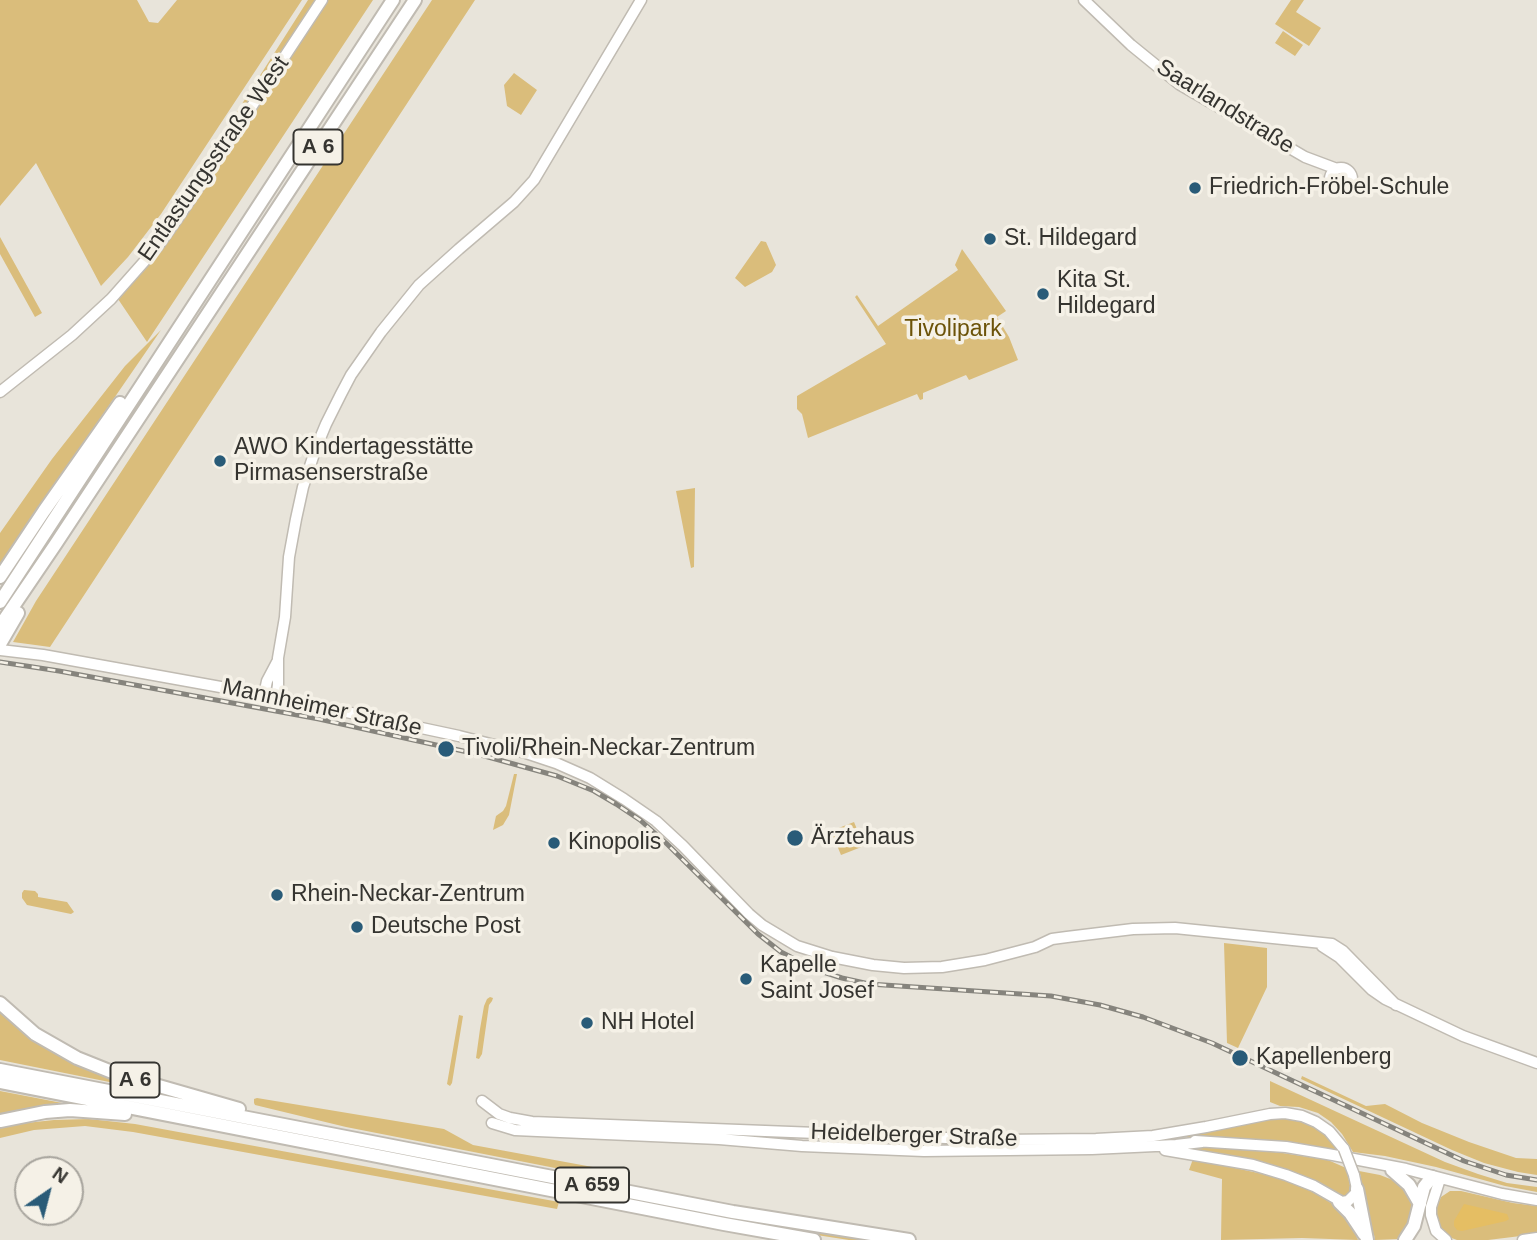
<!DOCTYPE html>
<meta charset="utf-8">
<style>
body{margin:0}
#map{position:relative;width:1537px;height:1240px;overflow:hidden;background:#e8e4da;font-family:Helvetica,sans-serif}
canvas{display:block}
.north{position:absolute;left:14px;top:1156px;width:70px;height:70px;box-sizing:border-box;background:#f5f1e7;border:2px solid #a8a59e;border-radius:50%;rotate:35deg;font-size:19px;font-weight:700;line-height:28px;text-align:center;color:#353430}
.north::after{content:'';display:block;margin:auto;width:24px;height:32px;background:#295b78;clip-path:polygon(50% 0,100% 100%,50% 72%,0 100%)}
</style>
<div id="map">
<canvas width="1537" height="1240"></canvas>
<div class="north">N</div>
</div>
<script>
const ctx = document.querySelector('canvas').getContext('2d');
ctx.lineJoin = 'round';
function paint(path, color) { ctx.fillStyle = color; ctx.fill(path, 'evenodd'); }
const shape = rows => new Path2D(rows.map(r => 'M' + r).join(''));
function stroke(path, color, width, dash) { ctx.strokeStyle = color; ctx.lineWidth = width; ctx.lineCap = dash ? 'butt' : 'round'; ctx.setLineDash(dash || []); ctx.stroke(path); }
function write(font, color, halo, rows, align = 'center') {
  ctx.font = font + ' Helvetica,sans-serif'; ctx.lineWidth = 7; ctx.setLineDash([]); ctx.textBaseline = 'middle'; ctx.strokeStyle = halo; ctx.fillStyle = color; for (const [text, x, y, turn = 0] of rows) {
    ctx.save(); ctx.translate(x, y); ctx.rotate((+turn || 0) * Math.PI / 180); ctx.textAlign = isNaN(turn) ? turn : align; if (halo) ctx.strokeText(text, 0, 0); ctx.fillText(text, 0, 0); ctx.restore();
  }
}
const green = shape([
 [0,0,137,0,149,22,158,23,177,0,302,0,161,214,128,257,101,286,36,163,0,206],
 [308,0,373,0,147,342,118,299],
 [432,0,475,0,50,647,13,642,36,601],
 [1291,0,1304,0,1296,12,1321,28,1309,46,1275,24],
 [1283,31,1303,45,1295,56,1275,43],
 [514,73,537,90,521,115,507,106,504,85],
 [0,237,42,313,35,317,0,254],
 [761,241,766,242,776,265,772,272,745,287,735,278],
 [962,249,1006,311,997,317,1009,337,1018,360,969,380,966,375,923,393,923,399,920,400,917,394,808,438,802,414,797,409,797,396,886,344,855,297,857,295,878,326,958,270,955,265],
 [161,330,0,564,0,533,52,459,125,366],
 [695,488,694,567,691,568,676,491],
 [514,774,517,774,509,815,503,825,493,830,496,816,503,811,506,806],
 [854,822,864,846,841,855,831,831],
 [24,890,35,891,38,894,38,897,67,902,74,912,71,914,27,905,22,898,22,893],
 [1224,943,1267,948,1267,987,1238,1048,1227,1043],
 [490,997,493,998,492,1001,489,1005,482,1054,479,1059,476,1058,480,1029,484,1006,487,999],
 [0,1009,16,1024,169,1094,0,1060],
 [459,1015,463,1016,452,1083,450,1086,447,1084],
 [1302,1076,1366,1106,1385,1104,1422,1123,1469,1142,1516,1158,1537,1159,1537,1175,1518,1172,1484,1163,1452,1150,1301,1079],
 [1270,1081,1445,1162,1478,1174,1507,1183,1537,1187,1537,1192,1505,1186,1436,1167,1385,1156,1353,1152,1342,1134,1331,1122,1318,1113,1299,1107,1280,1106,1270,1102],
 [0,1091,83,1107,0,1117],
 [257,1098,444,1129,473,1145,598,1168,600,1171,599,1174,596,1176,346,1127,255,1105,254,1103,254,1099],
 [1271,1117,1300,1119,1323,1130,1338,1151,1254,1140,1177,1137],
 [89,1119,135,1124,559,1202,557,1209,133,1132,85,1126,34,1130,0,1138,0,1128,7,1125,54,1120],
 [1205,1147,1240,1148,1283,1153,1328,1160,1346,1168,1350,1185,1352,1185,1354,1190,1347,1197,1342,1198,1328,1190,1171,1148],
 [1193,1159,1263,1174,1296,1184,1317,1194,1334,1205,1351,1224,1358,1240,1302,1238,1221,1240,1222,1179,1189,1170],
 [1359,1171,1380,1175,1398,1182,1414,1199,1414,1214,1399,1239,1375,1240,1374,1235,1372,1235,1359,1178,1361,1177],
 [582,1189,796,1229,869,1240,849,1240,797,1232,580,1190],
 [1450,1191,1461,1191,1513,1203,1537,1206,1537,1234,1488,1240,1457,1240,1449,1237,1440,1228,1437,1222,1435,1211,1441,1197]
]);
const water = shape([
 [1464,1204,1507,1214,1509,1219,1506,1221,1462,1231,1457,1230,1454,1226,1454,1221]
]);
const secondary = shape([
 [1084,0,1131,45,1179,84,1281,143,1305,157,1337,169],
 '1330 179a11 11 0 1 1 22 0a11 11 0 1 1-22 0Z',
 [0,392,72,335,111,299,158,246,182,212,322,0],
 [0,650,43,655,276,697,459,736,526,753,556,763,590,778,624,799,656,821,683,846,749,914,762,925,797,946,832,957,873,965,904,968,942,967,985,960,1035,947,1052,939,1067,937,1133,929,1175,928,1332,944,1343,951,1396,1005],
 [264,695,267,681,277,662],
 [276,697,278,685,278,658,285,617,289,557,296,519,303,487,316,448,326,424,341,394,351,375,381,332,419,285,459,249,514,202,534,180,641,0],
 [1322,946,1339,957,1372,990,1385,999,1463,1036,1537,1063],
 [482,1101,499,1114,510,1118,532,1122,998,1140,1096,1139,1153,1136,1206,1127,1270,1114,1285,1113,1302,1116,1316,1122,1329,1131,1344,1149],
 [492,1123,515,1130,719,1139,802,1146,924,1151,1092,1149,1176,1145,1202,1142],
 [1195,1141,1286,1147,1333,1155,1406,1169,1502,1194,1537,1200],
 [1165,1150,1253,1165,1286,1175,1314,1186,1342,1202,1348,1201,1356,1193,1357,1189,1354,1175],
 [1440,1179,1431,1207,1431,1215,1436,1231,1446,1240],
 [1523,1240,1537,1238]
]);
const highway = shape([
 [0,577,44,511,120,403],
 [0,602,393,0],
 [0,626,55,545,415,0],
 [0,644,18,613],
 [0,1003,35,1034,77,1058,117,1074,239,1109],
 [0,1070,733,1212,909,1240],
 [0,1082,724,1224,814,1240],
 [0,1121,45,1112,70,1110,125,1114],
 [1392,1170,1409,1185,1420,1204],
 [1357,1189,1367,1240],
 [1339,1202,1350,1213,1364,1234],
 [1405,1240,1414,1226,1424,1187,1432,1177]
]);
const rail = shape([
 [0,662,59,671,319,719,481,755,557,776,594,791,616,804,640,820,666,843,758,934,781,952,814,969,842,978,869,984,1051,996,1100,1005,1143,1017,1212,1043,1464,1161,1506,1175,1537,1180]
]);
const secondaryBridge = shape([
 [1344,1149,1354,1175]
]);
const markers = [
 [1195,188,7,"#295b78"],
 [990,239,7,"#295b78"],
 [1043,294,7,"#295b78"],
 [220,461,7,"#295b78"],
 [446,749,9,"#295b78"],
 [795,838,9,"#295b78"],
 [554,843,7,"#295b78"],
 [277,895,7,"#295b78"],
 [357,927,7,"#295b78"],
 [746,979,7,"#295b78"],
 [587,1023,7,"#295b78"],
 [1240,1058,9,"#295b78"]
];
const shields = [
 [318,147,49],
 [135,1080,49],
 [592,1185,74]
];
const shieldNames = [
 ["A 6",318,147],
 ["A 6",135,1080],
 ["A 659",592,1185]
];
const streetNames = [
 ["Saarlandstraße",1225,107,32],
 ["Entlastungsstraße West",214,159,-55],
 ["Mannheimer Straße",322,708,12],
 ["Heidelberger Straße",914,1136,2]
];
const poiNames = [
 ["Friedrich-Fröbel-Schule",1209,188],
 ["St. Hildegard",1004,239],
 ["Kita St.",1057,281],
 ["Hildegard",1057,307],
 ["AWO Kindertagesstätte",234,448],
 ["Pirmasenserstraße",234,474],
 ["Tivoli/Rhein-Neckar-Zentrum",462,749],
 ["Ärztehaus",811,838],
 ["Kinopolis",568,843],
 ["Rhein-Neckar-Zentrum",291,895],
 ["Deutsche Post",371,927],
 ["Kapelle",760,966],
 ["Saint Josef",760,992],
 ["NH Hotel",601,1023],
 ["Kapellenberg",1256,1058]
];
const parkNames = [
 ["Tivolipark",953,330]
];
paint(green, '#dabd7b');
paint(water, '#e5be63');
stroke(secondary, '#c0bbb2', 13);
stroke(highway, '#c0bbb2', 16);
stroke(secondary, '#fff', 10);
stroke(highway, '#fff', 12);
stroke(rail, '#86847d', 5);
stroke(rail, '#f5f1e7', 2.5, [8]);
stroke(secondaryBridge, '#c0bbb2', 13, []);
stroke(secondaryBridge, '#fff', 10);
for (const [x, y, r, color] of markers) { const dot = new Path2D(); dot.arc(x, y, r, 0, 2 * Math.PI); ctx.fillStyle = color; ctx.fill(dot); stroke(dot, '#f5f1e7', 2.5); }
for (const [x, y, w] of shields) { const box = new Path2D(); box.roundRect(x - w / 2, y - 17.5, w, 35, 5); ctx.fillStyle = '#f5f1e7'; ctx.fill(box); stroke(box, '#353430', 2); }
write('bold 21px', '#353430', null, shieldNames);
write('23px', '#353430', '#f5f1e7', streetNames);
write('23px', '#353430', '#f5f1e7', poiNames, 'left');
write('23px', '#6c5309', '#f5f1e7', parkNames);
</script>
